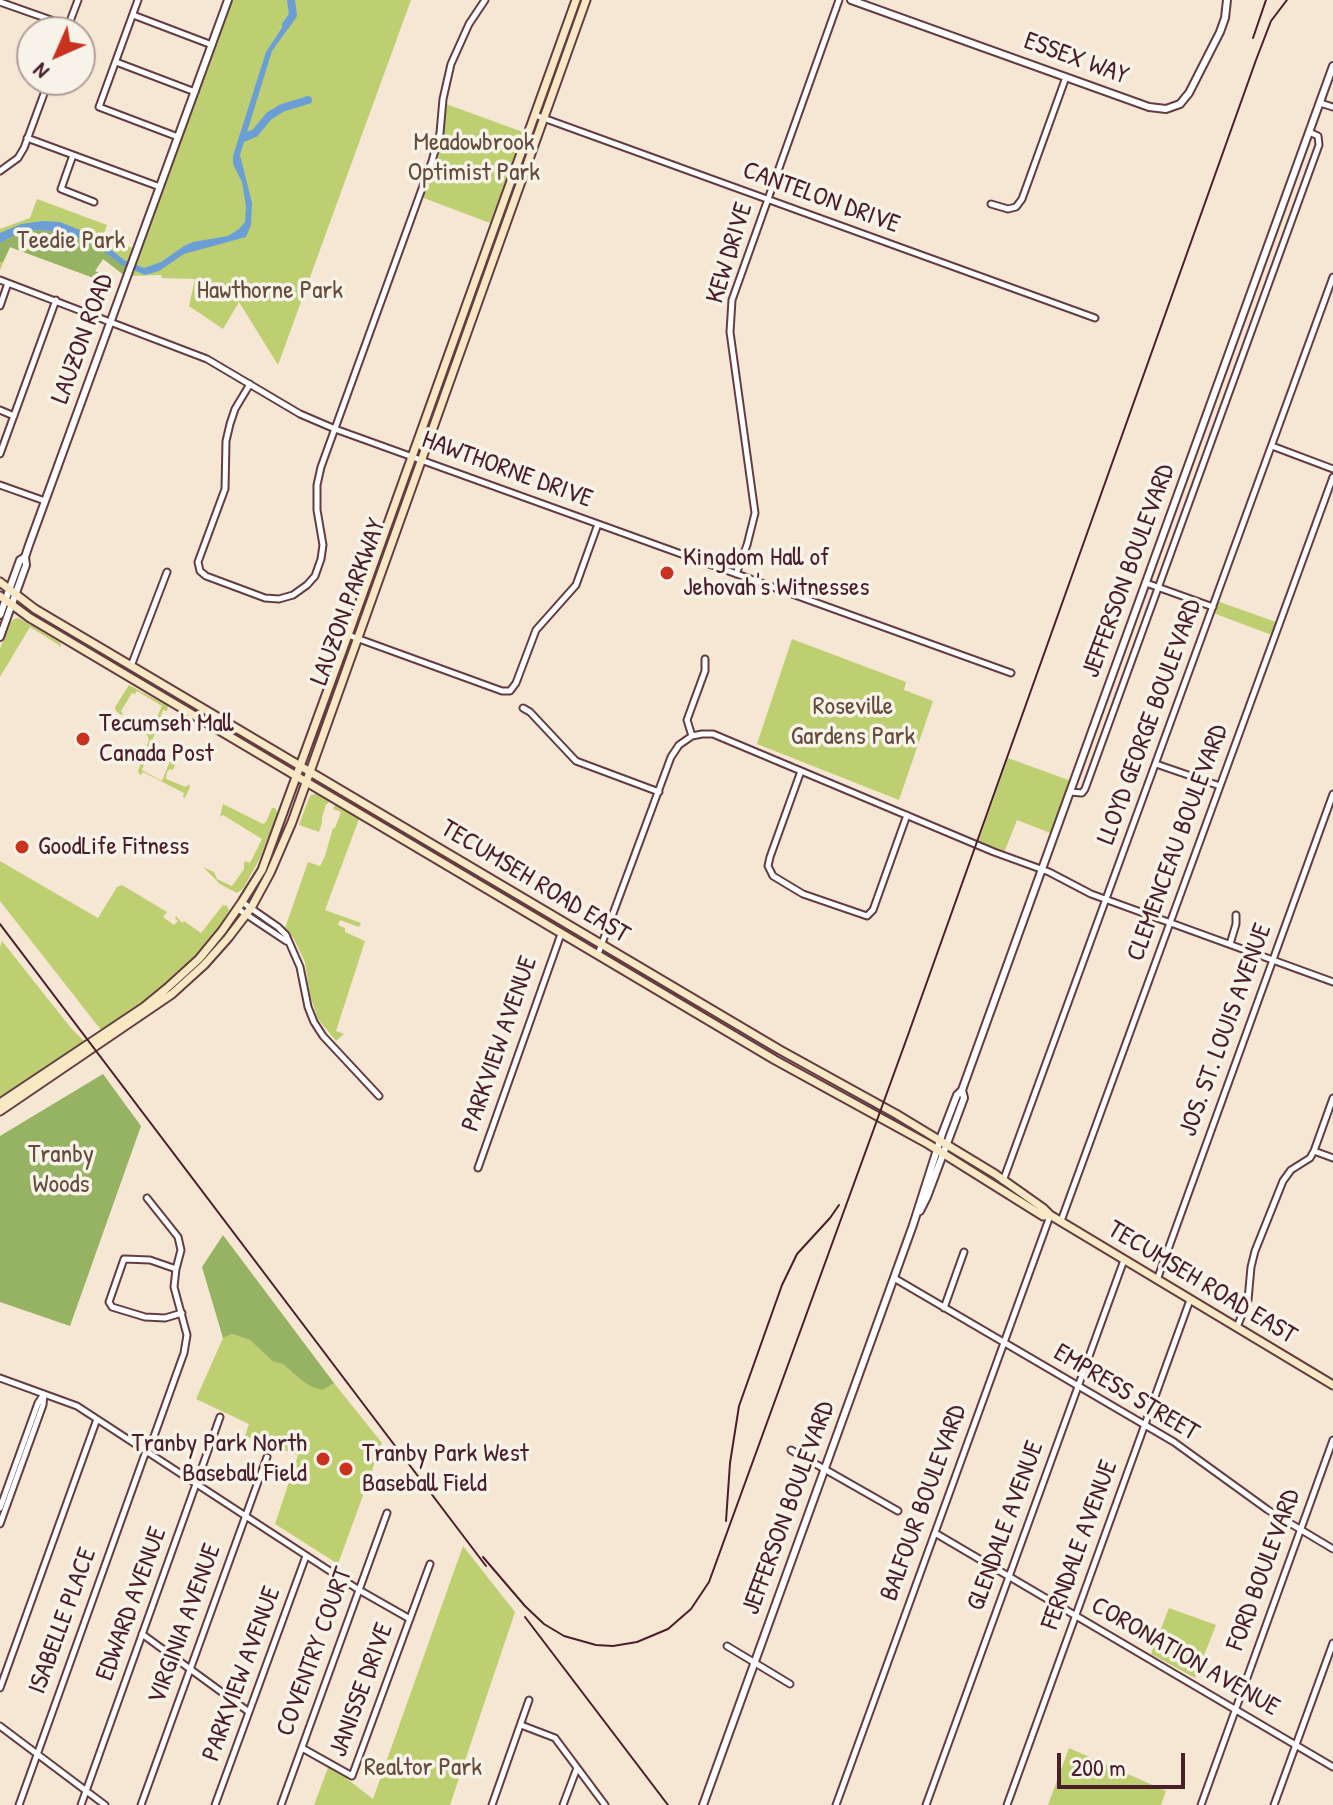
<!DOCTYPE html>
<style>
body{margin:0}
#map{position:relative;width:1333px;height:1805px;overflow:hidden;background:#f5e7d3;font-family:"Patrick Hand",sans-serif}
canvas{display:block}
.north{position:absolute;left:16px;top:16px;width:80px;height:80px;box-sizing:border-box;background:#f7f3e8;border:2px solid #b29e9c;border-radius:50%;rotate:225deg;font-size:22px;font-weight:700;line-height:32px;text-align:center;color:#4a1f2b}
.north::after{content:'';display:block;margin:auto;width:28px;height:36px;background:#c8321e;clip-path:polygon(50% 0,100% 100%,50% 72%,0 100%)}
.scale{position:absolute;left:1057px;top:1753px;width:128px;height:36px;box-sizing:border-box;border:4px solid #4a1f2b;border-top:0;padding-left:10px;font-size:24px;line-height:28px;white-space:nowrap;color:#4a1f2b;-webkit-text-stroke:6px #f7f3e8;paint-order:stroke}
</style>
<div id="map">
<canvas width="1333" height="1805"></canvas>
<div class="north">N</div>
<div class="scale">200 m</div>
</div>
<script>
const ctx = document.querySelector('canvas').getContext('2d');
ctx.lineJoin = 'round';
function paint(path, color) { ctx.fillStyle = color; ctx.fill(path, 'evenodd'); }
const shape = rows => new Path2D(rows.map(r => 'M' + r).join(''));
function stroke(path, color, width, dash) { ctx.strokeStyle = color; ctx.lineWidth = width; ctx.lineCap = dash ? 'butt' : 'round'; ctx.setLineDash(dash || []); ctx.stroke(path); }
function write(font, color, halo, rows, align = 'center') {
  ctx.font = font + ' "Patrick Hand",sans-serif'; ctx.lineWidth = 7; ctx.setLineDash([]); ctx.textBaseline = 'middle'; ctx.strokeStyle = halo; ctx.fillStyle = color; for (const [text, x, y, turn = 0] of rows) {
    ctx.save(); ctx.translate(x, y); ctx.rotate((+turn || 0) * Math.PI / 180); ctx.textAlign = isNaN(turn) ? turn : align; if (halo) ctx.strokeText(text, 0, 0); ctx.fillText(text, 0, 0); ctx.restore();
  }
}
const green = shape([
 [232,0,411,0,278,365,239,302,223,329,189,306,195,279,162,278,161,275,130,276],
 [446,104,523,132,490,223,421,197,438,150],
 [37,199,107,225,103,236,135,249,128,262,124,275,103,259,95,271,112,279,110,284,10,247,0,270,0,229,30,218],
 [1217,601,1276,622,1272,635,1213,613],
 [19,618,59,642,61,645,59,648,59,645,30,627,0,677,0,649,11,622,14,619],
 [792,639,906,682,904,690,933,701,899,800,757,744],
 [129,685,168,706,167,711,163,710,142,770,162,781,173,753,179,755,173,770,170,769,167,772,166,779,186,787,189,784,190,787,185,798,183,797,184,793,143,772,141,775,139,774,138,771,149,740,146,732,148,728,151,730,162,706,137,691,135,694,132,693,121,711,123,714,121,715,116,711,115,707],
 [1008,758,1071,781,1053,834,1017,820,1004,853,978,843],
 [316,794,329,801,328,804,326,804,322,818,322,823,319,832,299,825,309,798,311,795],
 [223,804,263,824,266,822,272,808,275,808,278,813,259,860,243,889,237,893,220,884,203,867,214,872,217,879,232,886,244,869,244,863,245,861,250,863,262,839,223,815,220,817],
 [335,804,359,819,325,910,361,923,359,927,340,920,338,925,345,928,345,932,365,941,336,1031,344,1034,336,1041,318,1019,310,996,305,962,294,939,285,928,308,862,320,866,325,856,333,828,335,828,341,812,333,809],
 [0,861,98,918,117,887,122,885,167,912,163,917,174,925,178,921,175,918,176,916,182,923,184,921,201,933,223,905,227,906,229,910,218,929,189,963,142,1003,101,1030,0,901],
 [2,941,71,1028,85,1042,0,1100,0,947],
 [232,1334,250,1340,272,1361,283,1363,290,1368,305,1383,323,1390,334,1383,382,1443,338,1564,275,1524,298,1455,245,1436,249,1424,196,1399,223,1338],
 [463,1546,515,1612,450,1805,314,1805,329,1765,373,1799],
 [1169,1608,1216,1625,1195,1678,1151,1654],
 [1069,1748,1166,1791,1161,1805,1048,1805]
]);
const forest = shape([
 [37,230,64,232,95,245,126,267,124,275,103,259,95,271,112,279,110,284,10,247,3,262,0,262,0,243,23,231],
 [103,1074,141,1126,70,1326,0,1302,0,1136],
 [223,1235,334,1383,323,1390,315,1388,305,1383,283,1364,272,1361,250,1340,232,1334,223,1338,202,1267]
]);
const water = shape([
 [289,17,295,19,272,51,240,155,252,203,251,225,246,237,184,254,159,271,145,275,122,265,95,245,64,232,37,230,23,231,0,243,0,233,21,224,43,221,60,222,85,232,102,242,124,260,144,268,161,262,184,246,193,242,228,236,239,229,245,222,246,207,242,182,233,164,233,156,266,52]
]);
const river = shape([
 [286,25,293,15,291,0],
 [243,138,255,133,269,116,282,108,308,100]
]);
const minor = shape([
 [138,0,99,107,178,137],
 [0,2,68,26],
 [133,15,212,45],
 [66,32,78,0],
 [116,62,195,92],
 [1320,103,1333,107],
 [535,115,1095,318],
 [27,138,160,187],
 [73,155,61,189,94,202],
 [0,171,18,158,24,148,49,80],
 [991,204,1008,209,1016,207,1022,199,1066,77],
 [0,280,207,359,300,414,335,429,1011,673],
 [0,306,8,283],
 [250,384,235,409,230,424,226,441,225,489,198,562,200,571,206,576,265,598,279,599,293,595,307,585,315,576,321,559,323,545,317,510,317,485,321,467,432,161,440,133,443,99,451,64,469,24,485,0],
 [0,410,14,416],
 [1272,446,1333,469],
 [0,454,56,300],
 [0,485,45,501],
 [736,574,747,545,755,513,730,332,732,300,839,0],
 [1146,583,1213,607],
 [348,635,502,691,510,691,516,683,536,630,576,585,598,524],
 [131,666,167,572],
 [523,708,530,712,576,761,659,792],
 [692,736,687,720,705,671,705,659],
 [1156,764,1220,786],
 [801,771,770,857,768,866,773,876,803,894,867,916,873,910,907,815],
 [1070,792,1082,793,1085,789,1319,145,1318,136,1309,132],
 [242,902,278,927,286,935,300,967,308,1007,314,1022,323,1036,379,1096],
 [238,909,286,941],
 [1230,944,1236,924,1236,915],
 [598,954,671,757,679,745,692,736,702,734,713,734,994,852,1049,872,1091,894,1333,982],
 [1314,1151,1333,1158],
 [478,1168,561,934],
 [1003,1181,1333,277],
 [147,1198,178,1237,181,1250,176,1269,174,1287,187,1335,184,1353,148,1453],
 [1061,1221,1333,477],
 [176,1269,150,1260,124,1259,109,1302,112,1307,145,1317,165,1318,182,1313],
 [894,1278,1174,1442,1268,1510,1333,1549],
 [1157,1280,1333,794],
 [944,1308,964,1252],
 [1237,1327,1248,1300,1251,1267,1255,1251,1283,1181,1291,1170,1310,1158,1314,1151,1333,1098],
 [0,1378,77,1406,359,1590,410,1619],
 [791,1450,898,1511],
 [0,1508,38,1403,44,1394],
 [0,1524,43,1405,44,1394],
 [935,1533,1333,1767],
 [142,1634,249,1712],
 [727,1646,790,1684],
 [0,1688,97,1419],
 [521,1725,555,1738,605,1805],
 [0,1726,105,1805],
 [302,1748,352,1776,430,1564],
 [19,1805,146,1451],
 [81,1805,220,1417],
 [141,1805,267,1457],
 [215,1805,306,1556],
 [281,1805,387,1513],
 [492,1805,529,1700],
 [563,1805,577,1768],
 [836,1805,1050,1216],
 [926,1805,1124,1260],
 [1007,1805,1190,1300],
 [1201,1805,1333,1440],
 [1274,1805,1333,1643]
]);
const tertiary = shape([
 [851,0,1149,107,1166,109,1180,104,1189,93,1220,32,1225,18,1227,0],
 [0,615,20,560,25,557,29,545,228,0],
 [0,637,26,565,25,557],
 [920,1211,927,1197,964,1098,962,1090],
 [703,1805,913,1225,942,1134,957,1095,962,1090,1042,869,1333,66]
]);
const secondary = shape([
 [0,582,35,609,780,1050,896,1114,995,1174,1043,1208,1050,1215,1333,1385],
 [0,596,30,618,775,1060,928,1144,1043,1216,1050,1215],
 [0,1103,144,1007,166,989,199,959,222,931,242,902,262,870,348,635,576,0],
 [0,1111,172,994,204,965,228,938,251,908,270,873,292,822,586,0]
]);
const rail = shape([
 [1253,38,1266,0],
 [0,924,486,1566],
 [726,1521,730,1463,739,1406,782,1285,797,1254,830,1218,839,1205],
 [483,1557,525,1606,544,1624,564,1636,596,1645,613,1646,637,1642,668,1629,691,1609,709,1582,908,1035,1256,60,1271,21,1287,0],
 [525,1617,668,1805]
]);
const markers = [
 [667,573,8,"#c8321e"],
 [83,739,8,"#c8321e"],
 [22,847,8,"#c8321e"],
 [323,1459,8,"#c8321e"],
 [346,1469,8,"#c8321e"]
];
const streetNames = [
 ["ESSEX WAY",1076,59,20],
 ["CANTELON DRIVE",821,198,20],
 ["KEW DRIVE",730,253,-73],
 ["LAUZON ROAD",83,339,-70],
 ["HAWTHORNE DRIVE",507,470,20],
 ["JEFFERSON BOULEVARD",1129,571,-70],
 ["LAUZON PARKWAY",349,602,-70],
 ["LLOYD GEORGE BOULEVARD",1150,722,-70],
 ["CLEMENCEAU BOULEVARD",1178,843,-70],
 ["TECUMSEH ROAD EAST",535,882,31],
 ["JOS. ST. LOUIS AVENUE",1226,1030,-70],
 ["PARKVIEW AVENUE",500,1044,-71],
 ["TECUMSEH ROAD EAST",1202,1283,31],
 ["EMPRESS STREET",1126,1393,31],
 ["BALFOUR BOULEVARD",924,1503,-70],
 ["JEFFERSON BOULEVARD",789,1508,-70],
 ["GLENDALE AVENUE",1006,1526,-70],
 ["FERNDALE AVENUE",1080,1545,-70],
 ["FORD BOULEVARD",1264,1570,-70],
 ["EDWARD AVENUE",132,1604,-70],
 ["ISABELLE PLACE",63,1621,-70],
 ["VIRGINIA AVENUE",185,1624,-70],
 ["COVENTRY COURT",315,1652,-70],
 ["CORONATION AVENUE",1185,1657,30],
 ["PARKVIEW AVENUE",242,1674,-70],
 ["JANISSE DRIVE",362,1690,-70]
];
const parkNames = [
 ["Meadowbrook",474,143],
 ["Optimist Park",474,173],
 ["Teedie Park",71,241],
 ["Hawthorne Park",270,291],
 ["Roseville",853,707],
 ["Gardens Park",853,737],
 ["Tranby",61,1155],
 ["Woods",61,1185],
 ["Realtor Park",423,1768]
];
const poiNames = [
 ["Kingdom Hall of",683,558],
 ["Jehovah's Witnesses",683,588],
 ["Tecumseh Mall",99,724],
 ["Canada Post",99,754],
 ["GoodLife Fitness",38,847],
 ["Tranby Park North",307,1444,"right"],
 ["Baseball Field",307,1474,"right"],
 ["Tranby Park West",362,1454],
 ["Baseball Field",362,1484]
];
paint(green, '#becf71');
paint(forest, '#96b263');
paint(water, '#6c9ed6');
stroke(river, '#6c9ed6', 8);
stroke(minor, '#643d44', 9);
stroke(tertiary, '#643d44', 10);
stroke(secondary, '#643d44', 11);
stroke(minor, '#fff', 5);
stroke(tertiary, '#fff', 6);
stroke(secondary, '#f8e8c3', 7);
stroke(rail, '#4a1f2b', 2);
for (const [x, y, r, color] of markers) { const dot = new Path2D(); dot.arc(x, y, r, 0, 2 * Math.PI); ctx.fillStyle = color; ctx.fill(dot); stroke(dot, '#f7f3e8', 3); }
write('26px', '#4a1f2b', '#f7f3e8', streetNames);
write('26px', '#674b3c', '#f7f3e8', parkNames);
write('26px', '#4a1f2b', '#f7f3e8', poiNames, 'left');
</script>
